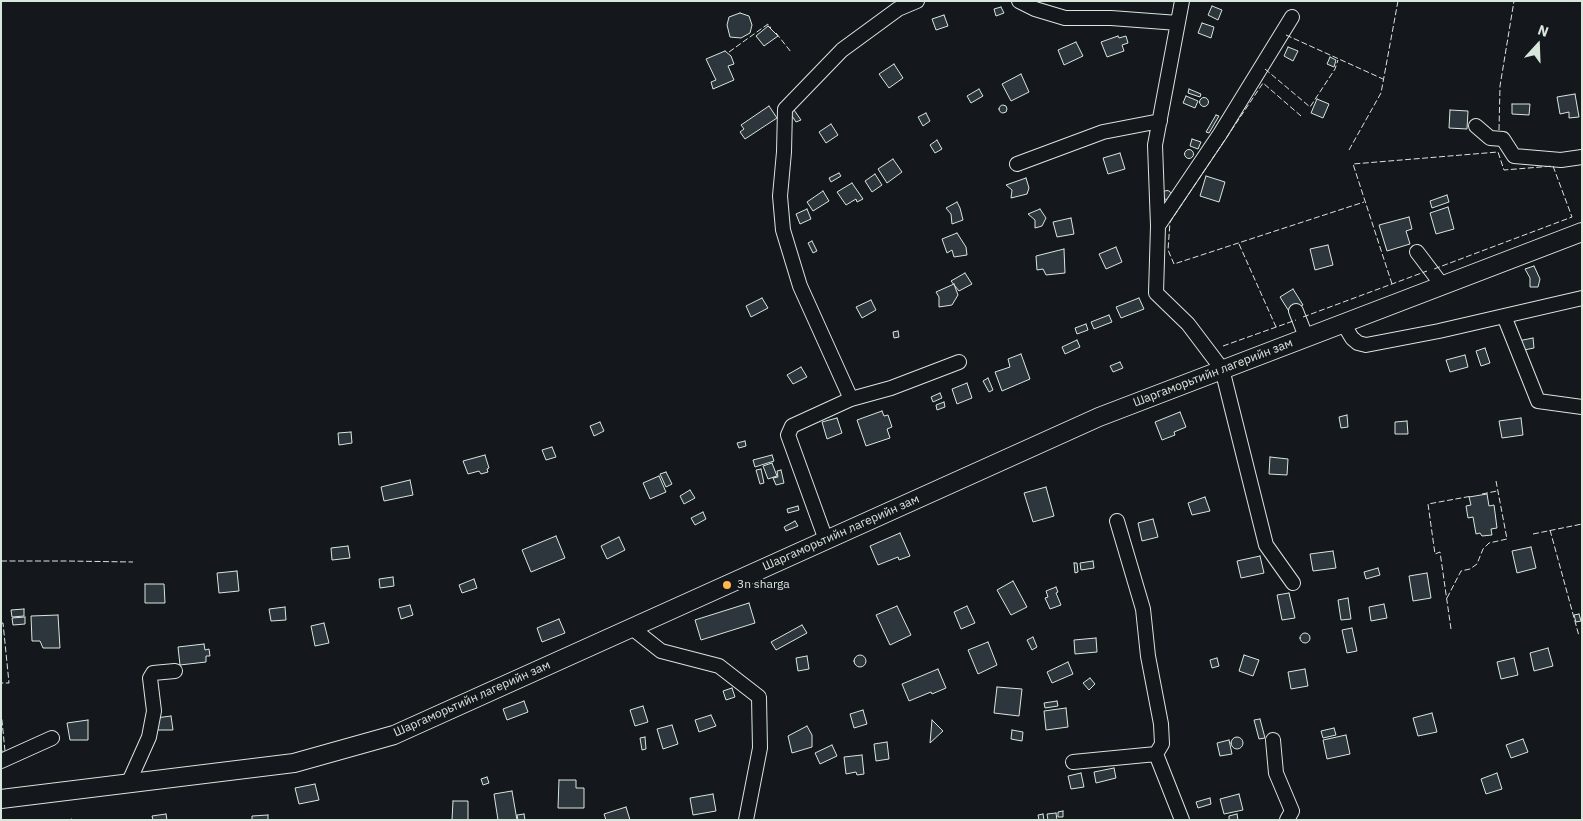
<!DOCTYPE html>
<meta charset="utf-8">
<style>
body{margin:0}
#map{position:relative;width:1583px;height:821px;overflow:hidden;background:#14181c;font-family:"IBM Plex Sans",sans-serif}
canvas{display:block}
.frame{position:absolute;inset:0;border:2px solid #d8e6dc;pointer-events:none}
.north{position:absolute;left:1513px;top:20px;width:50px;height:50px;-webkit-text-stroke:4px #14181c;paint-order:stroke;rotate:20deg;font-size:14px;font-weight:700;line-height:20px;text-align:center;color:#d8e6dc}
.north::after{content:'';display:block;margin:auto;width:18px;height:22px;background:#d8e6dc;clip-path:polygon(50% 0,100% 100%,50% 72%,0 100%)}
</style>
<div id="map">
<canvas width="1583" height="821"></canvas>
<div class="frame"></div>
<div class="north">N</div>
</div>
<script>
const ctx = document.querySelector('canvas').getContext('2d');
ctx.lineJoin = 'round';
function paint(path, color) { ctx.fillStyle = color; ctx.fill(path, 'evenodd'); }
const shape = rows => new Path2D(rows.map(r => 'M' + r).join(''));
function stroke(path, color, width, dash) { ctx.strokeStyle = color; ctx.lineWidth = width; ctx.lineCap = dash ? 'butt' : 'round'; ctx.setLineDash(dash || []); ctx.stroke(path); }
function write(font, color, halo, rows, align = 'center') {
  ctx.font = font + ' "IBM Plex Sans",sans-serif'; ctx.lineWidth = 4; ctx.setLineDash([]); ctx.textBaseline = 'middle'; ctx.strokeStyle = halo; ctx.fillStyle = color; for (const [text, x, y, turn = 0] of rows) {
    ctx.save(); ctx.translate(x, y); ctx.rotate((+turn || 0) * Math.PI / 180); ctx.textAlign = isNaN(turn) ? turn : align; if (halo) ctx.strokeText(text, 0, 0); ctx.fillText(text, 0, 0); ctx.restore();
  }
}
const building = shape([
 [1212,6,1222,10,1218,20,1208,15,1212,6],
 [1001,7,1004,13,996,16,994,9,1001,7],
 [740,13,749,16,752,25,750,33,741,38,730,37,727,25,729,17,740,13],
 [944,15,948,26,936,30,932,19,944,15],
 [1202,23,1214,27,1211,38,1198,33,1202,23],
 [768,26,778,36,764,46,756,36,768,26],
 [1118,36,1119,38,1126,36,1128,43,1122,45,1124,51,1107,57,1101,42,1118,36],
 [1076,42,1083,56,1064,65,1058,50,1076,42],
 [1288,47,1298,51,1293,61,1284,56,1288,47],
 [725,51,731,56,734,64,728,66,734,80,713,89,711,82,716,80,706,59,725,51],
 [1330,57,1336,60,1334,67,1327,64,1330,57],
 [894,64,903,78,889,88,879,74,894,64],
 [1021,74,1029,92,1011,101,1002,84,1021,74],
 [979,89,983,96,971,103,967,96,979,89],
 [1189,89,1201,94,1200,97,1188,93,1189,89],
 [1575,94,1579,117,1569,118,1569,112,1560,114,1557,97,1575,94],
 [1186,96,1198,101,1195,108,1183,103,1186,96],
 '1199.5 102a4.5 4.5 0 1 1 9 0a4.5 4.5 0 1 1-9 0Z',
 [1317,99,1329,104,1323,118,1311,113,1317,99],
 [1512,104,1530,104,1529,115,1512,114,1512,104],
 '999 109a4 4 0 1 1 8 0a4 4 0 1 1-8 0Z',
 [769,106,777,118,745,139,740,132,744,129,741,125,769,106],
 [794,110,801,120,796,122,790,113,794,110],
 [1450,110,1468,111,1467,129,1449,128,1450,110],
 [926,113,930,121,923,126,918,117,926,113],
 [1216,115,1219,116,1209,133,1206,132,1216,115],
 [831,124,838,135,826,143,819,132,831,124],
 [1192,139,1201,142,1198,149,1190,146,1192,139],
 [937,140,942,149,935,153,930,145,937,140],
 '1184.5 154a4.5 4.5 0 1 1 9 0a4.5 4.5 0 1 1-9 0Z',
 [1120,153,1125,169,1108,174,1103,158,1120,153],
 [893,159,902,172,887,183,878,169,893,159],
 [839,173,841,176,831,182,829,178,839,173],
 [875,174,882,185,872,192,865,181,875,174],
 [1206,176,1225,182,1219,202,1200,196,1206,176],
 [1026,178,1029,188,1027,194,1011,198,1012,190,1006,185,1026,178],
 [852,183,863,199,857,202,856,199,846,205,837,192,852,183],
 '1162.5 195a4.5 4.5 0 1 1 9 0a4.5 4.5 0 1 1-9 0Z',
 [823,191,829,201,813,211,807,202,823,191],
 [1447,195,1449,202,1432,208,1430,201,1447,195],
 [957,202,960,208,963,220,952,224,951,214,946,208,957,202],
 [1448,207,1454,229,1436,234,1430,213,1448,207],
 [807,209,811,219,800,224,796,214,807,209],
 [1040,209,1046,218,1042,226,1035,228,1035,220,1028,214,1040,209],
 [1409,217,1412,229,1406,231,1410,244,1387,251,1379,225,1409,217],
 [1071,218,1074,234,1057,237,1053,222,1071,218],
 [957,233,966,247,967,255,954,257,952,250,947,253,942,239,957,233],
 [812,241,817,251,813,253,808,243,812,241],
 [1328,245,1333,265,1315,270,1310,249,1328,245],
 [1116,247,1122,262,1106,269,1099,254,1116,247],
 [1064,249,1065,273,1046,275,1043,269,1037,270,1036,256,1064,249],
 [1534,266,1540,279,1538,287,1530,287,1530,278,1525,269,1534,266],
 [965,273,972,284,959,291,951,281,965,273],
 [954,284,958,295,952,305,939,307,939,297,936,292,954,284],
 [1293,289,1303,305,1290,313,1280,297,1293,289],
 [762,298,768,308,751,317,746,306,762,298],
 [1139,298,1144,309,1121,318,1116,307,1139,298],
 [871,300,876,310,862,318,856,307,871,300],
 [1109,315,1112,322,1094,329,1091,322,1109,315],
 [1086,324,1088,330,1077,334,1075,328,1086,324],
 [898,331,899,337,894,338,893,332,898,331],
 [1533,338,1534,348,1519,351,1518,341,1533,338],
 [1077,340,1080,347,1065,354,1062,347,1077,340],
 [1485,348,1490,363,1481,366,1476,351,1485,348],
 [1021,354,1030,379,1002,391,995,372,1010,367,1008,359,1021,354],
 [1465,355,1468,367,1450,372,1446,360,1465,355],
 [1120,362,1123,368,1113,372,1110,366,1120,362],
 [801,367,807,377,793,384,787,375,801,367],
 [988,378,993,390,989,392,983,381,988,378],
 [967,383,972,398,957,404,952,389,967,383],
 [940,393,942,398,933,402,931,397,940,393],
 [944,402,945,407,937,410,936,405,944,402],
 [882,411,884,416,888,415,892,427,887,429,890,438,866,446,857,420,882,411],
 [1180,412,1186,427,1174,432,1175,435,1162,440,1155,422,1180,412],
 [1347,415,1348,427,1341,428,1339,417,1347,415],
 [837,418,842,433,827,439,822,422,837,418],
 [1521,418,1523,435,1502,438,1499,421,1521,418],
 [1407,421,1408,434,1395,434,1395,422,1407,421],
 [600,422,604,431,594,436,590,426,600,422],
 [351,432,352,443,339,445,338,433,351,432],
 [745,441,746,446,739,448,737,443,745,441],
 [552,447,556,457,546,460,542,450,552,447],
 [485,455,489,468,487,469,488,472,481,474,479,471,468,474,463,461,485,455],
 [772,455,774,461,755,467,753,460,772,455],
 [1270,457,1288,459,1287,475,1269,474,1270,457],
 [772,463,777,476,768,479,763,466,772,463],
 [761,469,764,483,760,484,756,470,761,469],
 [781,470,784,483,776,485,773,478,778,477,777,471,781,470],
 [666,472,672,484,666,487,660,474,666,472],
 [659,476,666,492,650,499,643,483,659,476],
 [410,480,413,495,384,501,381,487,410,480],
 [1046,487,1054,516,1033,522,1024,493,1046,487],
 [690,490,695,498,684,504,680,496,690,490],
 [1487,494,1489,506,1494,505,1497,528,1491,529,1492,535,1482,536,1480,533,1476,534,1473,517,1468,518,1466,506,1471,505,1469,497,1487,494],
 [1205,497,1210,511,1192,515,1188,503,1205,497],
 [798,506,799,510,788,513,787,509,798,506],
 [703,512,706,519,695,525,691,518,703,512],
 [1153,519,1158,537,1142,541,1138,523,1153,519],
 [795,521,798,526,786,531,784,527,795,521],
 [900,533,910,556,899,560,898,557,878,565,870,546,900,533],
 [556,536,565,558,531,572,522,550,556,536],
 [619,537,625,550,607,559,601,546,619,537],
 [348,546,350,558,332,560,331,548,348,546],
 [1531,547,1536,568,1517,573,1512,551,1531,547],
 [1333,551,1336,568,1313,571,1310,554,1333,551],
 [1260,556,1264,573,1241,578,1237,561,1260,556],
 [1093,561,1094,568,1081,570,1080,563,1093,561],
 [1074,563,1077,563,1078,572,1075,573,1074,563],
 [1378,568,1380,575,1366,579,1364,572,1378,568],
 [237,571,239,591,219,593,217,573,237,571],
 [1427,573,1431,598,1413,601,1409,576,1427,573],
 [393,577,394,586,380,588,379,579,393,577],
 [474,579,477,588,462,593,459,585,474,579],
 [1013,581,1027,607,1011,615,997,590,1013,581],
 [145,584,164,584,165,603,145,603,145,584],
 [1056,587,1058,592,1056,593,1061,605,1050,609,1045,598,1048,597,1046,591,1056,587],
 [1289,593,1295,618,1282,620,1277,595,1289,593],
 [1348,598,1351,619,1341,620,1338,600,1348,598],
 [749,603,755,623,701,640,695,620,749,603],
 [1384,604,1387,618,1371,621,1369,607,1384,604],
 [410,605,413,615,401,619,398,608,410,605],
 [897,606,911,635,890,645,876,615,897,606],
 [967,606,975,623,961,629,954,612,967,606],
 [285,607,286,620,271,621,269,609,285,607],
 [24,609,24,616,12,617,11,610,24,609],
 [1579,614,1581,621,1576,622,1574,615,1579,614],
 [58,615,60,648,43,648,40,641,32,641,31,616,58,615],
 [25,617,25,624,13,625,12,618,25,617],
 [559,619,565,633,542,642,537,628,559,619],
 [324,623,329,643,315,646,311,626,324,623],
 [802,625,807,633,776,650,771,642,802,625],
 [1352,628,1357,651,1347,653,1342,630,1352,628],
 '1300 638a5 5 0 1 1 10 0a5 5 0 1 1-10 0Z',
 [1033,637,1037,647,1032,650,1027,640,1033,637],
 [1096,638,1097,652,1075,654,1074,640,1096,638],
 [988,642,997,665,978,674,968,650,988,642],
 [204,644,205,650,209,649,210,656,206,656,206,662,180,665,178,647,204,644],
 [1548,648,1553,666,1534,671,1530,653,1548,648],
 '854 661a6 6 0 1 1 12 0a6 6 0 1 1-12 0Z',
 [1244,655,1259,660,1253,676,1239,671,1244,655],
 [807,656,809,669,798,671,796,658,807,656],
 [1217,658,1219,666,1212,668,1210,660,1217,658],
 [1514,658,1518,675,1501,679,1497,662,1514,658],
 [1068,662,1073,674,1052,683,1047,672,1068,662],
 [938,669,946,688,932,694,931,692,909,701,902,684,938,669],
 [1305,669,1308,686,1291,689,1288,672,1305,669],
 [1090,678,1095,684,1089,690,1083,683,1090,678],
 [997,687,1022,689,1019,716,994,713,997,687],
 [732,688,735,697,726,700,723,691,732,688],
 [524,701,528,712,507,720,503,709,524,701],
 [1057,701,1058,706,1045,708,1044,703,1057,701],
 [643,706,648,722,635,726,630,710,643,706],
 [1066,708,1068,727,1046,730,1044,711,1066,708],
 [863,710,867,724,854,728,850,714,863,710],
 [1432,713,1437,732,1418,736,1413,718,1432,713],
 [711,715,716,726,699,732,695,720,711,715],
 [171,716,173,730,157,730,156,718,171,716],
 [1260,719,1265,738,1259,739,1254,720,1260,719],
 [88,720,88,740,70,740,67,723,88,720],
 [932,720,943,731,930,743,932,720],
 [672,725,678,744,663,749,657,729,672,725],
 [807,726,812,735,812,747,792,753,788,736,807,726],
 [1334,728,1336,735,1323,738,1321,731,1334,728],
 [1012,730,1023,732,1022,741,1011,739,1012,730],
 [1346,735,1350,754,1327,759,1323,740,1346,735],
 '1231 743a6 6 0 1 1 12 0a6 6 0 1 1-12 0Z',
 [645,737,646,749,642,750,640,738,645,737],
 [1523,739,1528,752,1511,758,1506,745,1523,739],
 [1229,740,1232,754,1220,756,1217,743,1229,740],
 [887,742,889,759,876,761,874,744,887,742],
 [832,745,837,756,820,764,815,753,832,745],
 [862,755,864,774,857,775,856,772,846,774,844,757,862,755],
 [1114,768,1116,778,1096,783,1094,772,1114,768],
 [1081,773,1084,787,1071,789,1068,776,1081,773],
 [1497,773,1502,789,1486,794,1481,779,1497,773],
 [487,777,489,783,483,785,481,779,487,777],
 [559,780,576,780,576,788,584,788,584,808,558,808,559,780],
 [315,784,319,800,299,804,295,788,315,784],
 [512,791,517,820,498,820,494,794,512,791],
 [713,794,716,811,693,815,690,798,713,794],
 [1239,794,1243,810,1224,814,1220,799,1239,794],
 [1210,798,1211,804,1198,808,1196,802,1210,798],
 [453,801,468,801,468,820,452,820,453,801],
 [626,807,630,820,606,820,604,814,626,807],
 [1063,811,1063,817,1058,817,1058,812,1063,811],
 [1056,813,1057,820,1048,820,1047,814,1056,813],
 [166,814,167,820,153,820,152,816,166,814],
 [524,814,525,820,518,820,517,815,524,814],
 [1043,814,1044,820,1039,820,1038,815,1043,814],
 [1237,814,1238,820,1229,820,1229,816,1237,814],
 [268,815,268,820,252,820,252,816,268,815]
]);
const minor = shape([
 [1019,1,1035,9,1065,18,1111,18,1178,23],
 [1182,1,1155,145,1158,226,1156,293,1188,324,1222,369,1266,545,1293,583],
 [1476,126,1490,138,1503,139,1514,156,1561,160,1582,157],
 [1017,164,1103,132,1160,121],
 [1158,226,1220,134,1292,17],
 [1417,252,1442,285],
 [1296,311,1306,337],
 [1504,316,1538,401,1582,407],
 [1343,323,1352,338,1358,343,1366,345,1439,331,1582,298],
 [851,399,800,286,783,230,780,196,784,152,785,109,842,50,898,9,917,1],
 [1117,521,1143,609,1148,656,1161,724,1162,744,1156,754,1182,820],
 [826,540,788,435,792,426,851,399,891,388,959,362],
 [632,628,661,651,719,666,759,697,760,748,746,820],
 [1273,740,1276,773,1292,811,1287,820],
 [1,761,52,738],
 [1073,762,1156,754],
 [128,784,149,737,154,711,150,678,153,673,175,671]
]);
const tertiary = shape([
 [1,799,294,763,394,735,1099,417,1582,232]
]);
const fence = shape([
 [776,33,791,52],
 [1286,35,1383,79],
 [729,52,768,24,771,28],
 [1265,69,1310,107,1335,69,1338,60],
 [1301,116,1263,83,1170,222,1168,250,1174,264,1364,202],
 [1499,130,1500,86,1514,1],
 [1349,150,1381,93,1398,1],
 [1239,244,1276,327],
 [1392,284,1353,164,1498,152,1504,170,1553,166,1572,217,1434,269],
 [1303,317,1427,271],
 [1223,346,1296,320],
 [1482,494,1497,491],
 [1550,530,1579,636],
 [1533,534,1582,524],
 [1,561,66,561,133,562],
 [1447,598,1461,571,1470,569,1477,564,1483,549,1489,543,1507,539,1496,481],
 [1,623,3,623,9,683,1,683],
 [1451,629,1440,552,1435,554,1428,504,1472,496],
 [1,711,5,751,1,751],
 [69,820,72,819]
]);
const markers = [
 [727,585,5,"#ffb74d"]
];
const streetNames = [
 ["Шаргаморьтийн лагерийн зам",1213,373,-21],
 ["Шаргаморьтийн лагерийн зам",841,533,-24],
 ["Шаргаморьтийн лагерийн зам",472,699,-24]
];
const poiNames = [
 ["3n sharga",737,585]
];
paint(building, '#2c363c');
stroke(building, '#d8e6dc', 1);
stroke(minor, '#d8e6dc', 16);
stroke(tertiary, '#d8e6dc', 20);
stroke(minor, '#14181c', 14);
stroke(tertiary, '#14181c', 18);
stroke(fence, '#d8e6dc', 1, [6, 2.5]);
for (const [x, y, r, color] of markers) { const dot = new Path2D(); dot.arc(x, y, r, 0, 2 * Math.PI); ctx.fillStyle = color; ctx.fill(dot); stroke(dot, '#14181c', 2); }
write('12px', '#d8e6dc', '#14181c', streetNames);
write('12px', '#d8e6dc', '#14181c', poiNames, 'left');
</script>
